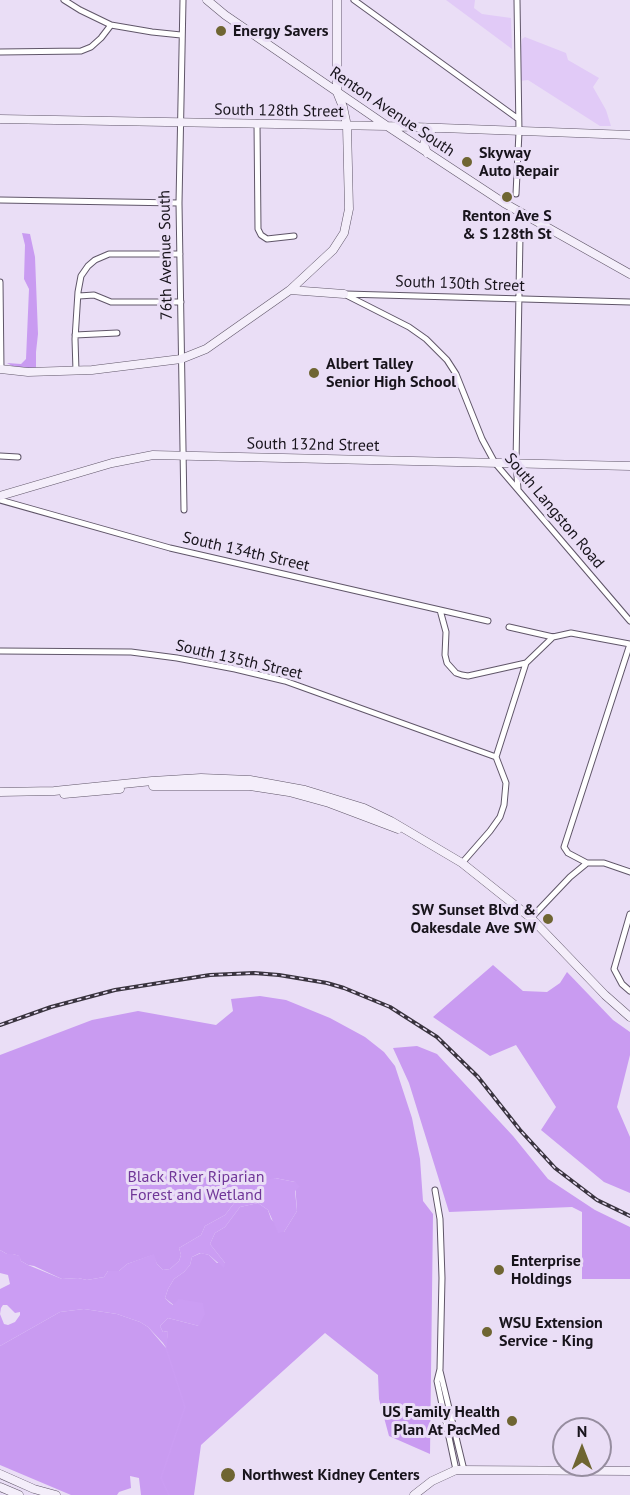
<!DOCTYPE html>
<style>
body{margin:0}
#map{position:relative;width:630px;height:1495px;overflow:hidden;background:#eadef6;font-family:"PT Sans",sans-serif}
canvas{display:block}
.north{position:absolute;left:552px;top:1417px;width:60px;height:60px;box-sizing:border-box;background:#eadef6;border:2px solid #968d9f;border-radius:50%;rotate:0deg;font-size:16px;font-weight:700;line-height:24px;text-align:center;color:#18141c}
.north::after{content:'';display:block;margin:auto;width:21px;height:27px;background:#6f6532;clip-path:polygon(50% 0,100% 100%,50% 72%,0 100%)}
</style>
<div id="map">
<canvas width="630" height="1495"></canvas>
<div class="north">N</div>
</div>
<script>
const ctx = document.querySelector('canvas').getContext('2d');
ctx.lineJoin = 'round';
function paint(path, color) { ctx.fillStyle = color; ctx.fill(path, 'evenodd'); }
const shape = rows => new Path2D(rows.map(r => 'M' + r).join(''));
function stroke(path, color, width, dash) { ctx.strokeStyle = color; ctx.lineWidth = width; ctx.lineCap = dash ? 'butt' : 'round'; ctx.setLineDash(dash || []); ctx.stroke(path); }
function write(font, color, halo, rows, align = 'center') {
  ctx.font = font + ' "PT Sans",sans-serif'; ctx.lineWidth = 6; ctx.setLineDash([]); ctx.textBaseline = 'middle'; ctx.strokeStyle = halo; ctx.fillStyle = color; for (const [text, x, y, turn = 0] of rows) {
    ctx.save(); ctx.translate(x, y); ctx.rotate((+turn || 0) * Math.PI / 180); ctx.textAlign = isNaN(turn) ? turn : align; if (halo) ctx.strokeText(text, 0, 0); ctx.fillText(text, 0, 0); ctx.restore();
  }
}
const green = shape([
 [446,0,475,0,474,8,482,14,511,18,512,49],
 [525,37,566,53,568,60,599,78,593,87,606,110,611,126,600,126,528,80,520,81,521,47,522,39]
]);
const forest = shape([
 [22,233,30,234,35,257,38,334,36,352,36,369,14,367,7,363,21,364,26,359,29,289,24,279,25,245],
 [493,965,523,991,547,992,560,983,567,972,613,1020,630,1032,630,1055,617,1107,630,1137,630,1193,604,1182,541,1130,556,1107,516,1045,490,1056,433,1017],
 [260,996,286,1000,330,1018,365,1037,384,1052,395,1066,412,1118,420,1159,423,1201,433,1214,430,1454,389,1436,379,1399,378,1375,325,1333,201,1445,194,1495,141,1495,139,1478,130,1476,131,1488,119,1492,117,1495,71,1495,0,1465,0,1346,60,1312,84,1309,117,1314,140,1322,148,1327,166,1348,168,1331,163,1332,160,1326,168,1318,199,1326,165,1298,168,1289,174,1279,184,1272,190,1265,192,1257,201,1253,209,1255,217,1263,225,1263,210,1244,215,1233,225,1227,240,1207,258,1203,268,1210,271,1219,284,1232,297,1211,295,1182,275,1178,247,1199,235,1202,225,1215,205,1226,201,1235,179,1248,181,1255,179,1261,170,1269,163,1270,157,1264,153,1255,127,1264,119,1271,108,1271,104,1277,87,1280,78,1278,62,1279,34,1266,28,1265,21,1261,19,1256,13,1254,7,1254,0,1250,0,1055,92,1020,138,1011,216,1025,233,1011,231,999],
 [417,1046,437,1054,513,1136,548,1179,595,1210,630,1227,630,1279,582,1279,582,1212,572,1207,449,1212,409,1083,393,1048]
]);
const water = shape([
 [275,1178,295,1182,300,1186,295,1191,297,1211,284,1232,278,1233,268,1210,258,1203,240,1207,225,1227,215,1233,210,1244,225,1263,224,1268,209,1255,200,1253,192,1257,190,1265,184,1272,174,1279,168,1289,165,1298,170,1303,173,1305,178,1299,203,1303,205,1314,199,1326,168,1318,160,1326,163,1332,168,1331,167,1349,163,1343,148,1327,140,1322,117,1314,84,1309,60,1312,0,1346,0,1289,10,1284,8,1275,0,1273,0,1250,7,1254,13,1254,20,1256,21,1261,28,1265,62,1279,78,1278,87,1280,104,1277,108,1271,119,1271,127,1264,154,1254,157,1264,163,1270,170,1269,179,1261,181,1255,179,1248,201,1235,205,1226,225,1215,235,1202,247,1199,253,1193,256,1186,266,1180],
 [3,1305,7,1305,15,1313,20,1312,20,1315,15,1322,8,1325,4,1324,0,1314,1,1308]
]);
const stream = shape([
 [166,1348,185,1407,161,1478,169,1495]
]);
const street = shape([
 [64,0,80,10,111,25],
 [183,0,179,203,184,510],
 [354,0,517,118],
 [0,52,81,51,91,47,101,38,111,25,152,32,181,35],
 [257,123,258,229,261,235,267,239,294,236],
 [516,194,519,132,517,0],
 [0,200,179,203],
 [0,282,1,369],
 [344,294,409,327,426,339,447,360,456,374,482,439,495,463,630,621],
 [346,294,630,302],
 [79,296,94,295,111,302,181,302],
 [75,335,117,333],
 [76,371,75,339,78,292,81,276,88,266,95,260,109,254,180,254],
 [0,456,18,457],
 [518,489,516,463,520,235],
 [0,500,170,548,488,621],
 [440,610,446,632,445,655,447,663,456,673,462,675,468,676,526,663,553,637],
 [509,627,553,637,571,633,630,644],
 [630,644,564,847,568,853,587,863,604,863,630,872],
 [0,651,131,652,177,658,235,669,285,681,496,757],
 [462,863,490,831,500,817,504,805,506,783,496,757,526,663],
 [630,914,614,969,622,984,630,991],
 [531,918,570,877,587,863],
 [435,1190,440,1219,442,1278,440,1369,437,1381,456,1470],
 [440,1371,464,1470]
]);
const secondary = shape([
 [207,0,225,15,387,126,504,203,630,274],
 [0,119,387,126,630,135],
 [427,153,424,145,425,140,433,128],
 [290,290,344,294],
 [0,369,28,372,92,370,181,359,206,349,290,290,333,250,344,233,349,209,347,126,343,107,337,92,337,0],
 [0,496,112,463,153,455,630,466],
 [153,786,250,786,289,792,329,803,398,829],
 [0,792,54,791,152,781,201,778,250,780,305,790,364,808,391,821,462,863,531,918,605,995,630,1017],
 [64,794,120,789],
 [0,1474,34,1489,56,1495],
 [0,1487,19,1495],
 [414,1495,432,1481,456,1470,630,1471]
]);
const rail = shape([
 [0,1025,51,1007,115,990,210,975,254,973,279,975,327,983,344,988,390,1007,437,1037,478,1077,520,1130,555,1168,597,1200,630,1216]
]);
const markers = [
 [221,31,6,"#6f6532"],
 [467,162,6,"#6f6532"],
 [507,197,6,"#6f6532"],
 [314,373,6,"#6f6532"],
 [548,919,6,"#6f6532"],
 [499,1270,6,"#6f6532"],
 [487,1332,6,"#6f6532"],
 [512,1421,6,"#6f6532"],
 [228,1475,8,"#6f6532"]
];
const poiNames = [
 ["Energy Savers",233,31],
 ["Skyway",479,153],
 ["Auto Repair",479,171],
 ["Renton Ave S",507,216,"center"],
 ["& S 128th St",507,234,"center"],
 ["Albert Talley",326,364],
 ["Senior High School",326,382],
 ["SW Sunset Blvd &",536,910,"right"],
 ["Oakesdale Ave SW",536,928,"right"],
 ["Enterprise",511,1261],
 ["Holdings",511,1279],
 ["WSU Extension",499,1323],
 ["Service - King",499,1341],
 ["US Family Health",500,1412,"right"],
 ["Plan At PacMed",500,1430,"right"],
 ["Northwest Kidney Centers",242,1475]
];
const streetNames = [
 ["South 128th Street",279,111,1],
 ["Renton Avenue South",392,112,34],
 ["76th Avenue South",166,255,-91],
 ["South 130th Street",460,284,2],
 ["South 132nd Street",313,445,1],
 ["South Langston Road",554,511,50],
 ["South 134th Street",246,552,13],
 ["South 135th Street",239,660,13]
];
const parkNames = [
 ["Black River Riparian",196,1177],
 ["Forest and Wetland",196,1195]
];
paint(green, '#e1caf7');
paint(forest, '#c99bf1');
paint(water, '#cb9df3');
stroke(stream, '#cb9df3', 1.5);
stroke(street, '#605669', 7);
stroke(secondary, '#605669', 9);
stroke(street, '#fff', 5);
stroke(secondary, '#f4eefa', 8);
stroke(rail, '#39333e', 4);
stroke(rail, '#eadef6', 1.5, [4.5]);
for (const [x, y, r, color] of markers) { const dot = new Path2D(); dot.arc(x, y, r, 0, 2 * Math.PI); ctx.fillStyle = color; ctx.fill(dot); stroke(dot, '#eadef6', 2); }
write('bold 16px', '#18141c', '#eadef6', poiNames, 'left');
write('16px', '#18141c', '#eadef6', streetNames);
write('16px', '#703698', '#eadef6', parkNames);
</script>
